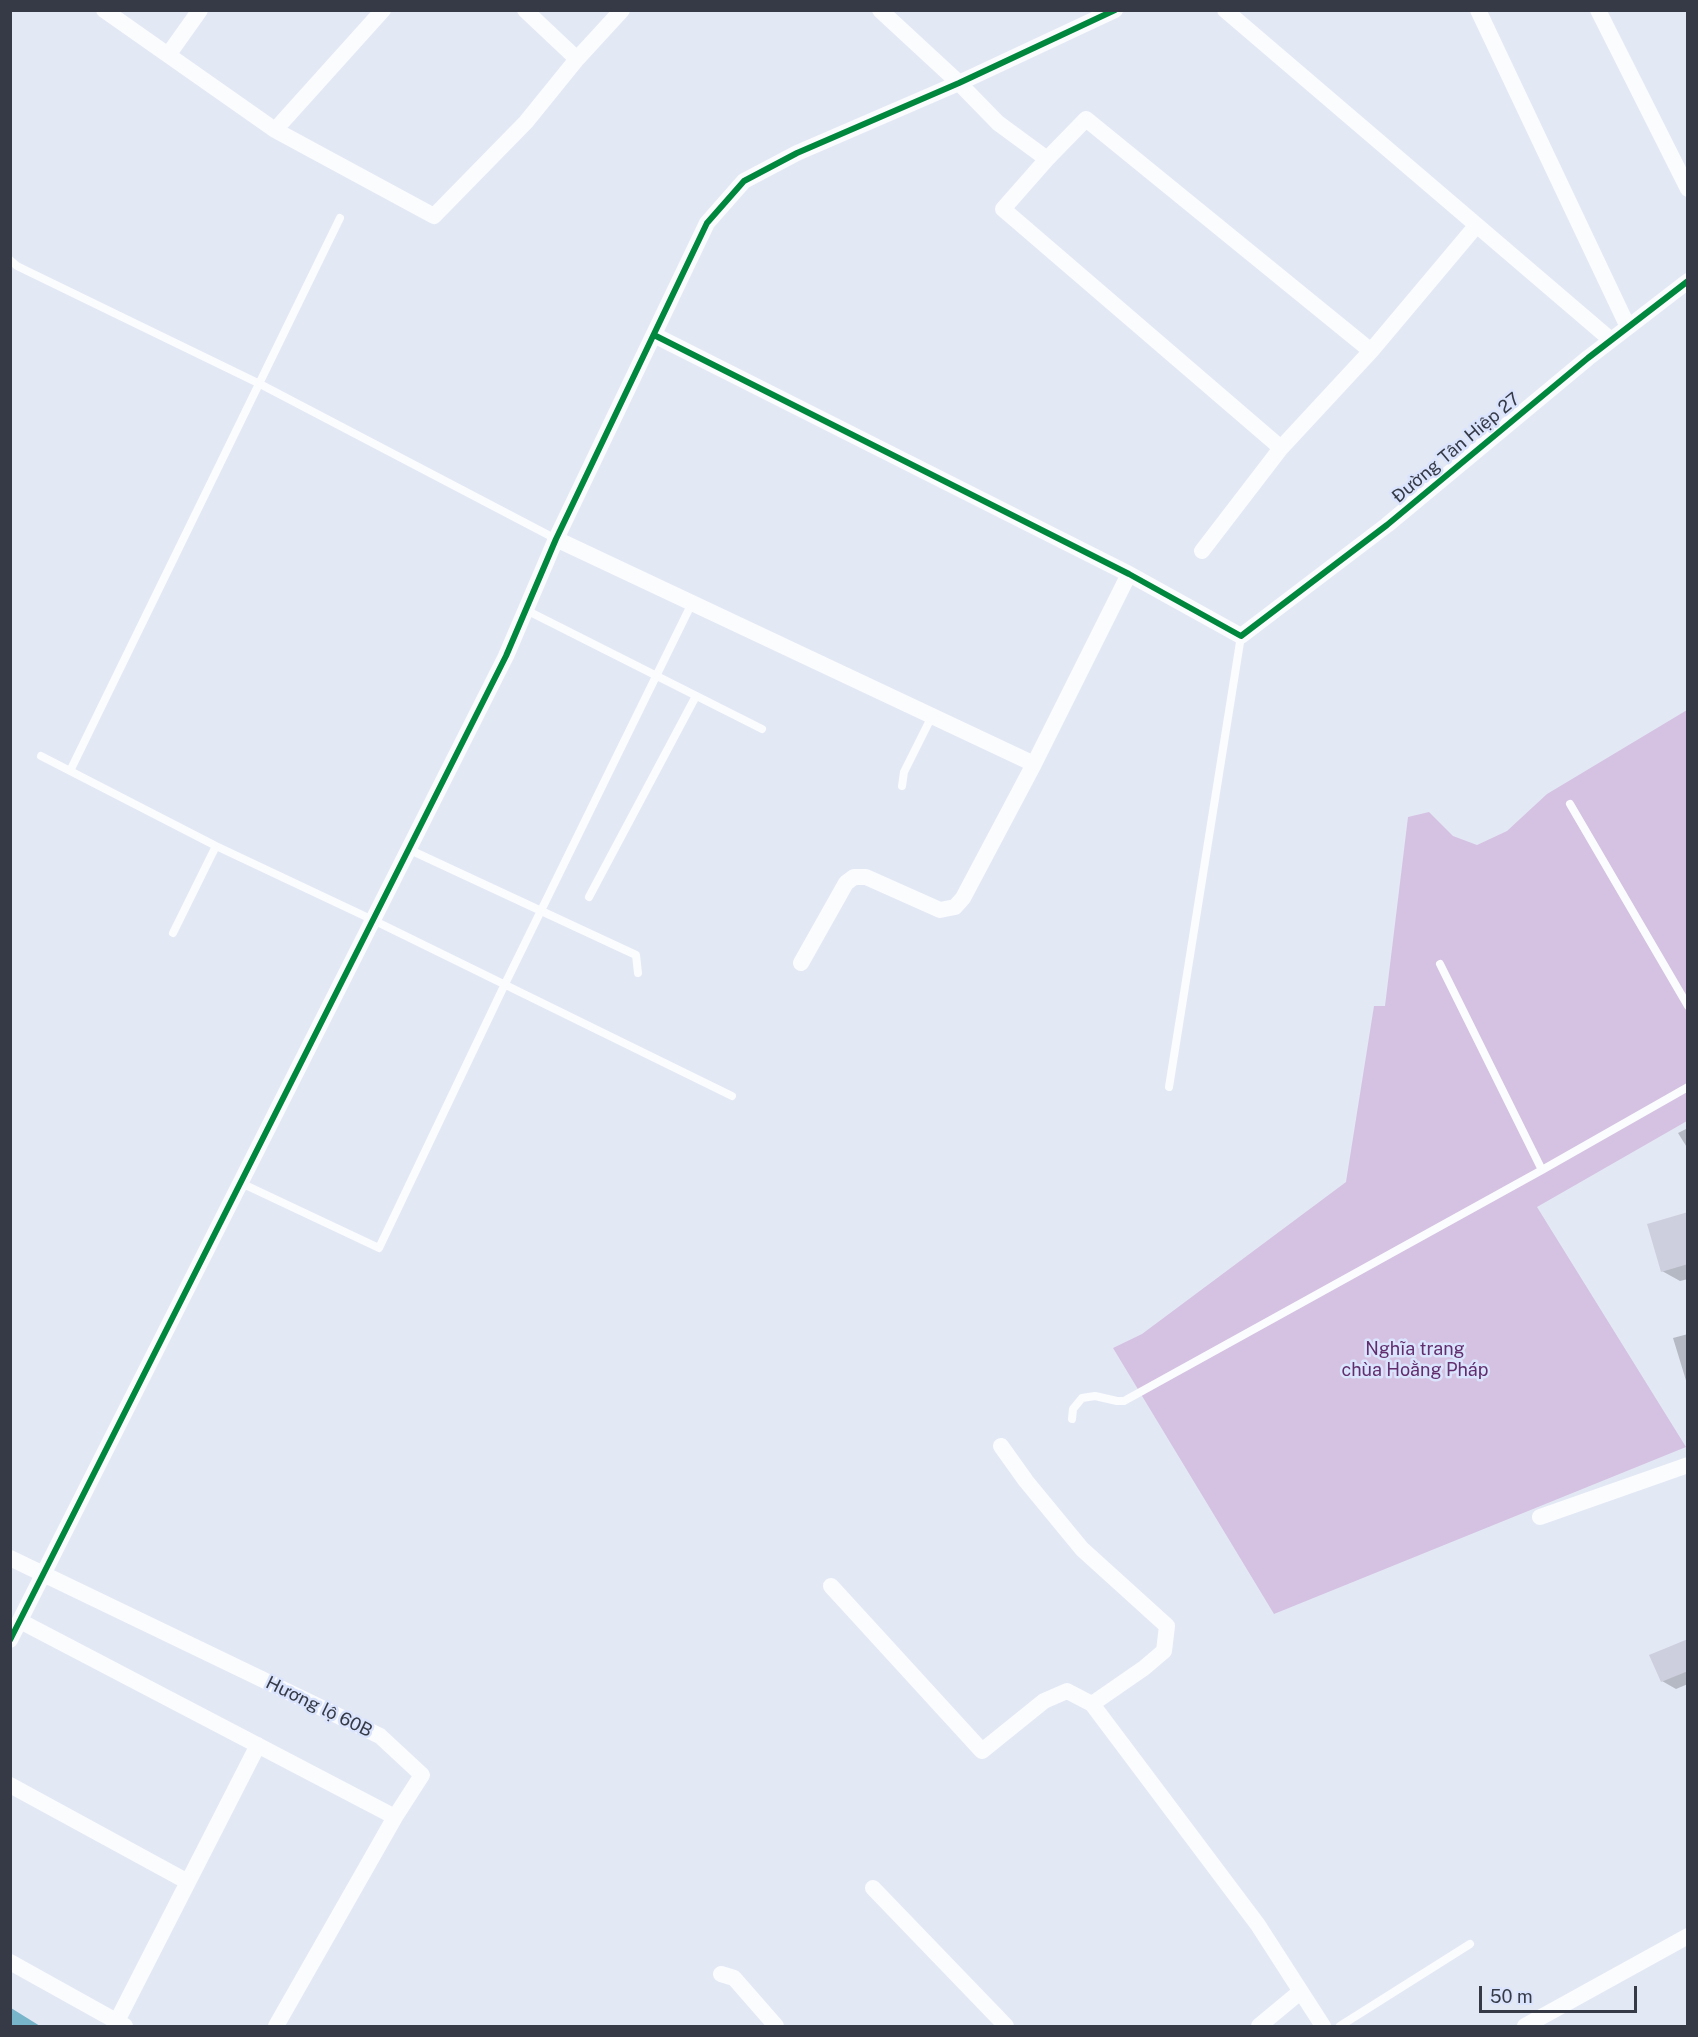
<!DOCTYPE html>
<meta charset="utf-8">
<style>
body{margin:0}
#map{position:relative;width:1698px;height:2037px;overflow:hidden;background:#e3e8f5;font-family:"Public Sans",sans-serif}
canvas{display:block}
.frame{position:absolute;inset:0;border:12px solid #353a46;pointer-events:none}
.scale{position:absolute;left:1479px;top:1986px;width:158px;height:27px;box-sizing:border-box;border:3px solid #353a46;border-top:0;padding-left:8px;font-size:18px;line-height:21px;white-space:nowrap;color:#353a46;-webkit-text-stroke:4px #dbe4fd;paint-order:stroke}
</style>
<div id="map">
<canvas width="1698" height="2037"></canvas>
<div class="frame"></div>
<div class="scale">50 m</div>
</div>
<script>
const ctx = document.querySelector('canvas').getContext('2d');
ctx.lineJoin = 'round';
function paint(path, color) { ctx.fillStyle = color; ctx.fill(path, 'evenodd'); }
const shape = rows => new Path2D(rows.map(r => 'M' + r).join(''));
function stroke(path, color, width, dash) { ctx.strokeStyle = color; ctx.lineWidth = width; ctx.lineCap = dash ? 'butt' : 'round'; ctx.setLineDash(dash || []); ctx.stroke(path); }
function write(font, color, halo, rows, align = 'center') {
  ctx.font = font + ' "Public Sans",sans-serif'; ctx.lineWidth = 5; ctx.setLineDash([]); ctx.textBaseline = 'middle'; ctx.strokeStyle = halo; ctx.fillStyle = color; for (const [text, x, y, turn = 0] of rows) {
    ctx.save(); ctx.translate(x, y); ctx.rotate((+turn || 0) * Math.PI / 180); ctx.textAlign = isNaN(turn) ? turn : align; if (halo) ctx.strokeText(text, 0, 0); ctx.fillText(text, 0, 0); ctx.restore();
  }
}
const green = shape([
 [1687,710,1687,1121,1537,1207,1686,1447,1274,1614,1113,1348,1142,1334,1346,1182,1374,1006,1385,1006,1408,817,1429,812,1453,836,1477,845,1507,831,1547,794]
]);
const water = shape([
 [11,2008,40,2026,11,2026]
]);
const shadow = shape([
 [1688,1128,1688,1149,1678,1133],
 [1688,1214,1688,1279,1680,1281,1662,1271],
 [1688,1334,1688,1387,1673,1338],
 [1688,1641,1688,1684,1676,1689,1662,1681]
]);
const building = shape([
 [1688,1212,1688,1264,1661,1272,1647,1224],
 [1688,1639,1688,1671,1661,1682,1649,1655]
]);
const lane = shape([
 [10,260,17,266,260,384,556,539],
 [526,610,762,729],
 [41,756,216,846,373,920,732,1096],
 [70,771,340,218],
 [902,786,904,772,932,716],
 [1570,804,1688,1006],
 [408,849,636,955,638,973],
 [589,897,696,696],
 [173,933,216,846],
 [1440,964,1542,1170],
 [1169,1087,1241,636],
 [241,1183,379,1248,504,986,692,603],
 [1072,1419,1073,1409,1082,1398,1095,1396,1117,1401,1124,1401,1542,1170,1688,1087],
 [1340,2026,1470,1944]
]);
const street = shape([
 [104,10,275,130,434,216,526,122,577,59,622,10],
 [525,10,577,59],
 [880,10,959,83,998,123,1047,159,1086,119,1371,351,1476,226],
 [1225,10,1611,340],
 [1478,10,1628,327],
 [1598,10,1688,189],
 [168,55,200,10],
 [275,130,383,10],
 [1047,159,1003,209,1281,448],
 [654,335,1129,574,1241,636,1387,525,1588,358,1688,281],
 [556,539,1034,764],
 [1202,551,1281,448,1371,351],
 [801,963,846,883,854,877,866,877,940,910,955,907,963,898,1034,764,1129,574],
 [1001,1446,1026,1481,1082,1549,1167,1626,1164,1651,1144,1668,1092,1704],
 [1540,1517,1688,1465],
 [10,1558,380,1736,422,1775,395,1817,276,2026],
 [831,1586,982,1751,1044,1701,1067,1691,1092,1704,1258,1925,1323,2026],
 [20,1621,395,1817],
 [10,1640,506,656,556,539,707,223,744,181,797,153,959,83,1115,10],
 [10,1785,188,1882],
 [873,1888,1006,2026],
 [10,1962,125,2026],
 [721,1974,734,1978,776,2026],
 [117,2021,258,1745],
 [1259,2026,1300,1992],
 [1525,2026,1688,1936]
]);
const cycleway = shape([
 [654,335,1129,574,1241,636,1387,525,1588,358,1688,281],
 [10,1640,506,656,556,539,707,223,744,181,797,153,959,83,1115,10]
]);
const streetNames = [
 ["Đường Tân Hiệp 27",1456,448,-40],
 ["Hương lộ 60B",319,1707,26]
];
const parkNames = [
 ["Nghĩa trang",1415,1349],
 ["chùa Hoằng Pháp",1415,1370]
];
paint(green, '#d5c2e2');
paint(water, '#78b4ca');
paint(shadow, '#0003');
paint(building, '#cecfde');
stroke(lane, '#fbfcfe', 8);
stroke(street, '#fbfcfe', 16);
stroke(cycleway, '#00873e', 6);
write('18px', '#353a46', '#dbe4fd', streetNames);
write('18px', '#612d6d', '#dbe4fd', parkNames);
</script>
